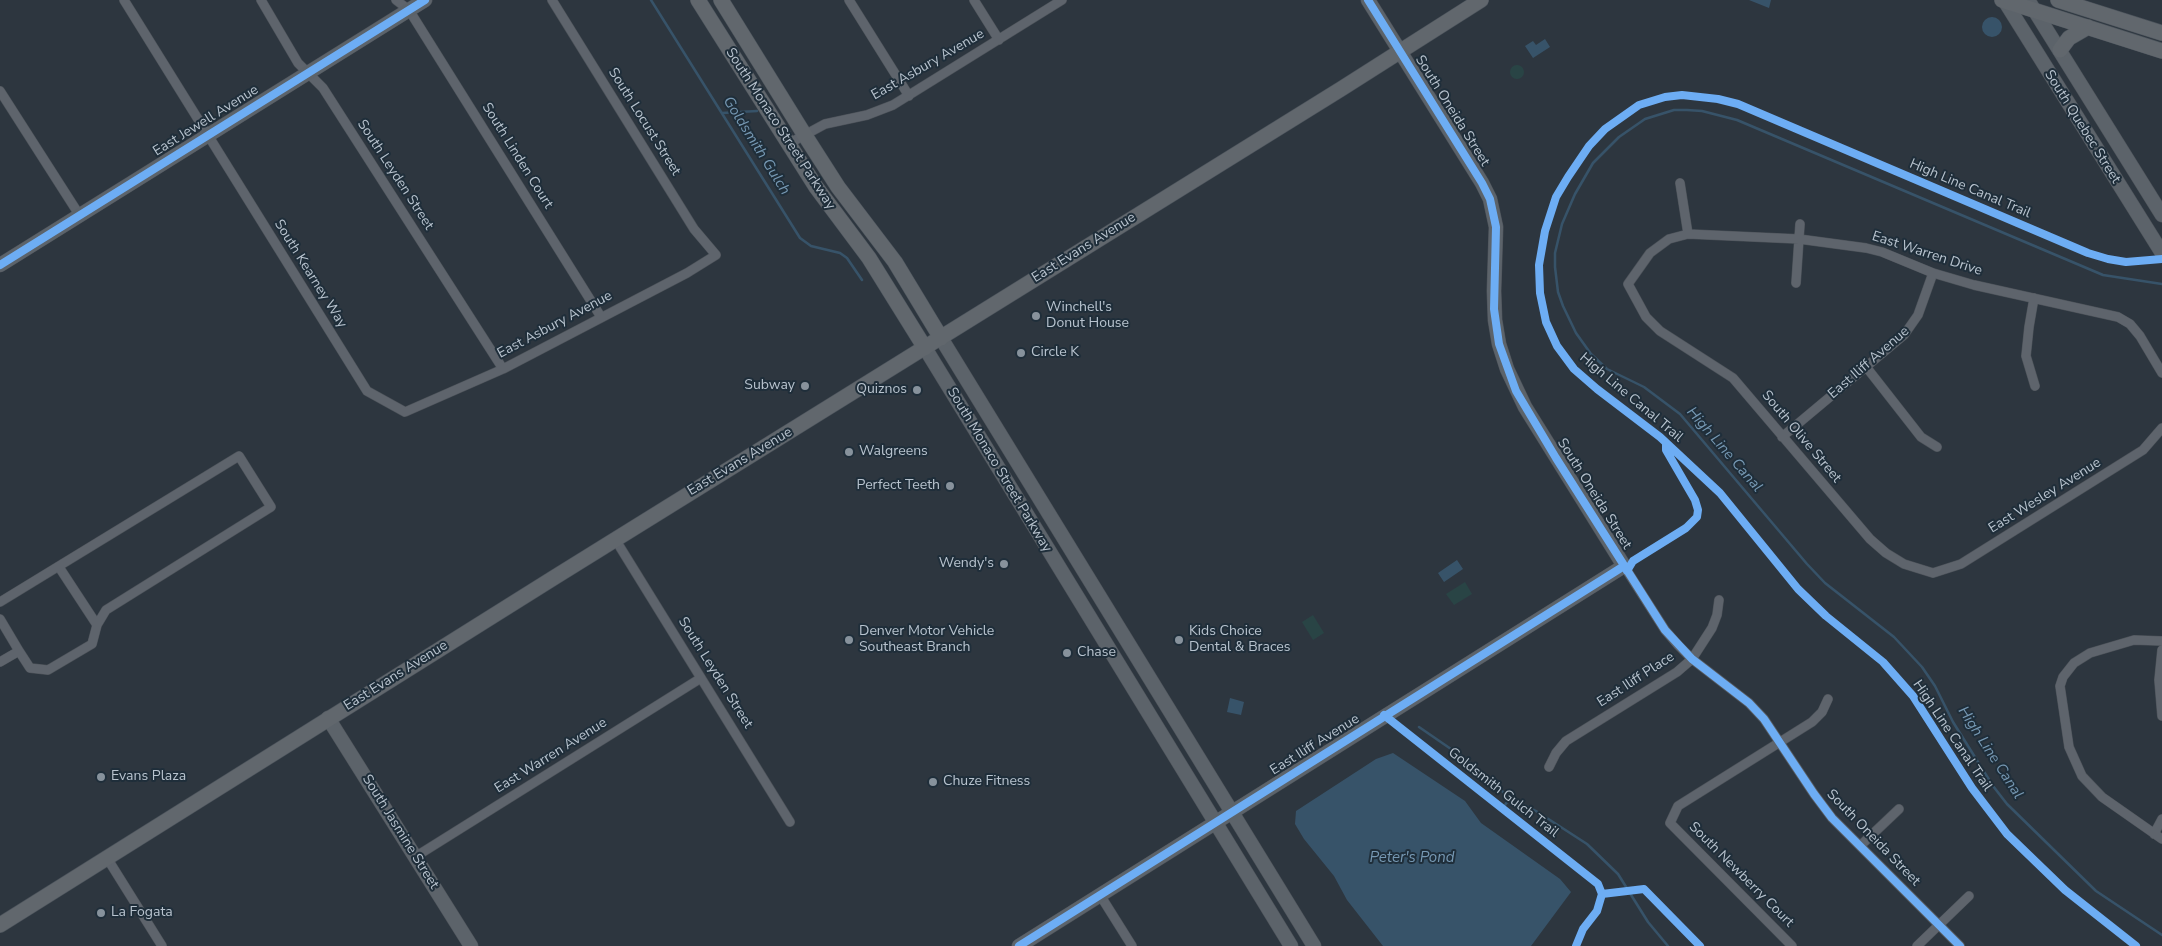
<!DOCTYPE html>
<style>
body{margin:0}
canvas{display:block;background:#2d363f}
</style>
<canvas width="2162" height="946"></canvas>
<script>
const ctx = document.querySelector('canvas').getContext('2d');
ctx.lineJoin = 'round';
function paint(path, color) { ctx.fillStyle = color; ctx.fill(path, 'evenodd'); }
const shape = rows => new Path2D(rows.map(r => 'M' + r).join(''));
function stroke(path, color, width, dash) { ctx.strokeStyle = color; ctx.lineWidth = width; ctx.lineCap = dash ? 'butt' : 'round'; ctx.setLineDash(dash || []); ctx.stroke(path); }
function write(font, color, halo, rows, align = 'center') {
  ctx.font = font + ' "Nunito Sans",sans-serif'; ctx.lineWidth = 4; ctx.setLineDash([]); ctx.textBaseline = 'middle'; ctx.strokeStyle = halo; ctx.fillStyle = color; for (const [text, x, y, turn = 0] of rows) {
    ctx.save(); ctx.translate(x, y); ctx.rotate((+turn || 0) * Math.PI / 180); ctx.textAlign = isNaN(turn) ? turn : align; if (halo) ctx.strokeText(text, 0, 0); ctx.fillText(text, 0, 0); ctx.restore();
  }
}
const green = shape([
 '1510 72a7 7 0 1 1 14 0a7 7 0 1 1-14 0Z',
 [1465,582,1472,594,1454,605,1446,594],
 [1313,615,1324,633,1313,640,1302,622]
]);
const water = shape([
 [1749,0,1771,0,1769,8],
 '1982 27a10 10 0 1 1 20 0a10 10 0 1 1-20 0Z',
 [1545,39,1550,47,1533,58,1525,46,1533,41,1536,45],
 [1457,560,1463,569,1444,582,1438,573],
 [1230,698,1244,702,1241,715,1227,712],
 [1393,753,1465,801,1481,823,1560,879,1571,892,1531,946,1383,946,1347,900,1334,876,1304,839,1295,824,1296,811,1376,759]
]);
const stream = shape([
 [651,0,800,238,811,246,840,253,847,258,862,280],
 [722,113,757,111],
 [2162,284,2103,275,1737,120,1702,111,1687,110,1674,110,1645,119,1619,137,1593,163,1575,194,1562,224,1555,253,1555,267,1558,292,1563,306,1576,333,1591,354,1607,369,1644,387,1680,414,1807,564,1825,583,1894,637,1922,667,1935,686,1953,722,1993,786,2007,804,2096,891,2162,935],
 [1419,727,1464,758,1510,798,1536,811,1587,844,1618,874,1648,922,1668,946],
 [1505,805,1510,798]
]);
const street = shape([
 [124,0,367,391,405,412,503,369,687,273,716,255,694,229,552,0],
 [261,0,298,63,323,88,503,369],
 [396,0,409,10,601,317],
 [849,0,909,96],
 [974,0,999,40],
 [0,91,80,216],
 [788,144,825,124,867,115,893,105,1062,0],
 [1680,183,1688,234],
 [1796,283,1800,224],
 [2034,298,2029,327,2026,356,2035,386],
 [1867,368,1921,437,1937,447],
 [2162,373,2140,336,2130,324,2118,317,1974,285,1933,273,1882,252,1866,248,1799,239,1688,234,1669,239,1650,253,1628,284,1646,317,1660,331,1733,378,1870,539,1886,553,1904,564,1933,573,1961,564,2143,450,2162,428],
 [1782,437,1904,335,1918,315,1933,273],
 [615,539,790,822],
 [1624,566,1665,630,1678,645,1692,659,1749,703,1764,719,1814,794,1832,818,1960,946],
 [59,567,97,625],
 [0,602,239,456,271,507,106,610,97,625,92,644,48,670,30,668,19,651,0,662],
 [0,619,19,651],
 [2162,641,2134,640,2090,653,2074,663,2063,677,2060,686,2069,747,2082,776,2102,797,2162,839],
 [2162,650,2159,680,2162,716],
 [1549,767,1556,753,1566,741,1677,672,1692,659,1712,628,1717,615,1719,600],
 [2154,834,2162,819],
 [1860,846,1899,809],
 [415,857,701,678],
 [107,858,162,946],
 [1100,895,1132,946],
 [1792,946,1670,823,1678,806,1812,722,1822,712,1828,699],
 [1917,946,1969,896]
]);
const secondary = shape([
 [2004,0,2162,253],
 [2028,0,2162,215],
 [0,265,425,0],
 [941,338,1314,946],
 [925,348,1291,946],
 [328,718,471,946],
 [1019,946,1624,566,1525,407,1507,369,1499,344,1495,320,1494,291,1496,227,1490,199,1482,183,1368,0]
]);
const primary = shape([
 [698,0,816,187,869,258,925,348],
 [721,0,804,134,838,187,895,262,941,338],
 [2002,0,2162,51],
 [2058,0,2162,33],
 [2060,50,2069,38,2088,27],
 [0,925,555,577,1341,89,1481,0]
]);
const cycleway = shape([
 [1368,0,1482,183,1490,199,1496,227,1494,309,1499,344,1516,391,1556,458,1665,630,1692,659,1749,703,1764,719,1814,794,1832,818,1960,946],
 [0,265,425,0],
 [1627,571,1633,561,1686,528,1697,517,1698,510,1695,500,1666,450,1666,445],
 [1384,715,1598,884,1602,894,1597,911,1583,929,1576,946],
 [1602,894,1644,889,1700,946],
 [1019,946,1624,566],
 [2136,946,2065,890,2007,834,1972,788,1913,696,1883,662,1826,616,1798,589,1720,493,1660,437,1597,389,1574,369,1557,346,1546,322,1540,293,1539,265,1545,231,1556,197,1568,177,1589,146,1605,129,1639,105,1665,97,1682,95,1718,99,1738,104,2088,253,2108,259,2126,262,2162,259]
]);
const markers = [
 [1036,316,5,"#87929c"],
 [1021,353,5,"#87929c"],
 [805,386,5,"#87929c"],
 [917,390,5,"#87929c"],
 [849,452,5,"#87929c"],
 [950,486,5,"#87929c"],
 [1004,564,5,"#87929c"],
 [849,640,5,"#87929c"],
 [1179,640,5,"#87929c"],
 [1067,653,5,"#87929c"],
 [101,777,5,"#87929c"],
 [933,782,5,"#87929c"],
 [101,913,5,"#87929c"]
];
const streetNames = [
 ["East Asbury Avenue",928,65,-30],
 ["South Oneida Street",1452,111,58],
 ["East Jewell Avenue",206,121,-32],
 ["South Locust Street",644,122,58],
 ["South Quebec Street",2082,127,58],
 ["South Monaco Street Parkway",780,129,57],
 ["South Linden Court",517,156,58],
 ["South Leyden Street",395,175,57],
 ["High Line Canal Trail",1970,189,23],
 ["East Evans Avenue",1084,248,-32],
 ["East Warren Drive",1927,254,18],
 ["South Kearney Way",310,274,58],
 ["East Asbury Avenue",555,325,-28],
 ["East Iliff Avenue",1869,363,-41],
 ["High Line Canal Trail",1631,398,40],
 ["South Olive Street",1801,437,50],
 ["East Evans Avenue",740,462,-31],
 ["South Monaco Street Parkway",999,470,59],
 ["South Oneida Street",1594,494,58],
 ["East Wesley Avenue",2045,496,-32],
 ["South Leyden Street",715,673,58],
 ["East Evans Avenue",396,676,-32],
 ["East Iliff Place",1636,680,-33],
 ["High Line Canal Trail",1952,736,56],
 ["East Iliff Avenue",1315,745,-32],
 ["East Warren Avenue",551,756,-32],
 ["Goldsmith Gulch Trail",1503,793,38],
 ["South Jasmine Street",400,832,58],
 ["South Oneida Street",1873,838,46],
 ["South Newberry Court",1741,875,45]
];
const poiNames = [
 ["Winchell's",1046,308],
 ["Donut House",1046,324],
 ["Circle K",1031,353],
 ["Subway",795,386,"right"],
 ["Quiznos",907,390,"right"],
 ["Walgreens",859,452],
 ["Perfect Teeth",940,486,"right"],
 ["Wendy's",994,564,"right"],
 ["Denver Motor Vehicle",859,632],
 ["Southeast Branch",859,648],
 ["Kids Choice",1189,632],
 ["Dental & Braces",1189,648],
 ["Chase",1077,653],
 ["Evans Plaza",111,777],
 ["Chuze Fitness",943,782],
 ["La Fogata",111,913]
];
const waterNames = [
 ["Goldsmith Gulch",756,146,58],
 ["High Line Canal",1724,450,49],
 ["High Line Canal",1990,753,57],
 ["Peter's Pond",1412,858]
];
paint(green, '#294445');
paint(water, '#375369');
stroke(stream, '#375369', 2.5);
stroke(street, '#4c5259', 10);
stroke(secondary, '#4c5259', 15);
stroke(primary, '#4b535b', 16);
stroke(street, '#5e646c', 9);
stroke(secondary, '#5c636a', 14);
stroke(primary, '#61676d', 15);
stroke(cycleway, '#6dadf4', 8);
for (const [x, y, r, color] of markers) { const dot = new Path2D(); dot.arc(x, y, r, 0, 2 * Math.PI); ctx.fillStyle = color; ctx.fill(dot); stroke(dot, '#1f2e3a', 2); }
write('14px', '#b8c3ce', '#1f2e3a', streetNames);
write('14px', '#b8c3ce', '#1f2e3a', poiNames, 'left');
write('italic 15px', '#7698b3', '#1f2e3a', waterNames);
</script>
